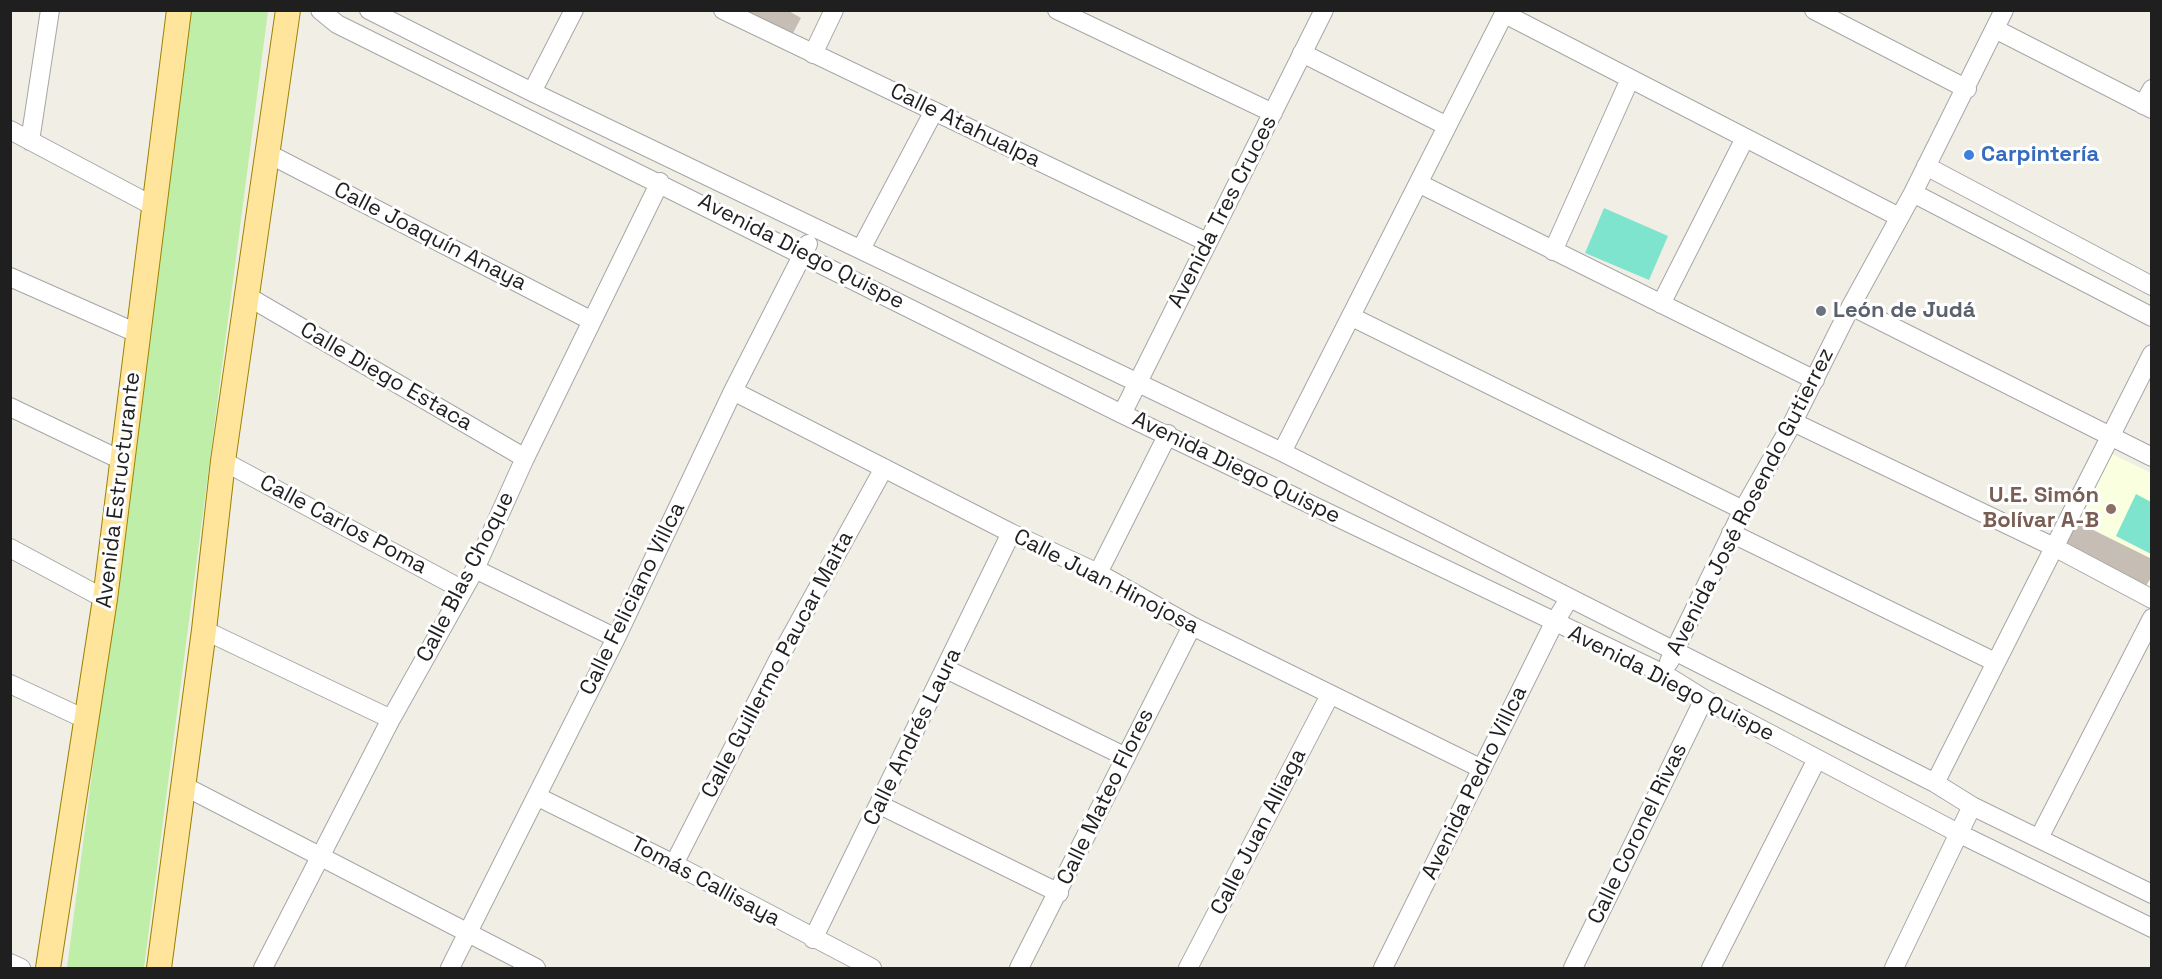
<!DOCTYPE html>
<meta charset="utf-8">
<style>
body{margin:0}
#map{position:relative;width:2162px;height:979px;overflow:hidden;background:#f1efe5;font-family:"Space Grotesk",sans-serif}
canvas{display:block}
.frame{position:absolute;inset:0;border:12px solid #1f1f1f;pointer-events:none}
</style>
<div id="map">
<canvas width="2162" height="979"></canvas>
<div class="frame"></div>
</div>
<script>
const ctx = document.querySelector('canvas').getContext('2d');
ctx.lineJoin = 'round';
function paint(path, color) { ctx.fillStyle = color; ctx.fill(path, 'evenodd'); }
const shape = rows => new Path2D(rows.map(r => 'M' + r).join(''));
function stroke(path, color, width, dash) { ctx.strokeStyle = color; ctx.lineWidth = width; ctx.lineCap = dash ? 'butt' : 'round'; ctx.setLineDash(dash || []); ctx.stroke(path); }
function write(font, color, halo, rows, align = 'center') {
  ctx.font = font + ' "Space Grotesk",sans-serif'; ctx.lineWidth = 6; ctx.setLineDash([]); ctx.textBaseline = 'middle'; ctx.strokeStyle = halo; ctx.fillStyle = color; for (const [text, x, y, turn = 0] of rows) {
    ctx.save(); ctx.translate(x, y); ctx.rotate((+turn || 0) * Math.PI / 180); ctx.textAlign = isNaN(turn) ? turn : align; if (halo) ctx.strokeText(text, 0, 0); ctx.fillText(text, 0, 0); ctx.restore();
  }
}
const education = shape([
 [2112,454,2151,473,2151,589,2065,546]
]);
const grass = shape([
 [190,11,268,11,144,968,67,968]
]);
const pitch = shape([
 [1604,208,1668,236,1649,280,1585,253],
 [2136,494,2151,502,2151,554,2116,536]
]);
const building = shape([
 [741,10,787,10,801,18,791,37],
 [2077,522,2152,559,2152,576,2146,586,2065,546]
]);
const minor = shape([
 [320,10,337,24,1122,414,1664,674,1704,699,1958,833,2152,928],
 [369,10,532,92,1282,452,1935,783,1972,806,2152,894],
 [723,10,1207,242],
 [1057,10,1273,113],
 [1814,10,1967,89],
 [1505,14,1899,217],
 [1995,29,2152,109],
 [1302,53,1447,126],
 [813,54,834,10],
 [532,92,574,10],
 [2143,105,2152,89],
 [10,130,155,207],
 [30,141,50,10],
 [267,153,592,321],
 [1926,166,2152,286],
 [1420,184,1815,380],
 [1913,193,2152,317],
 [861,249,934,111],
 [1553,251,1630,79],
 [10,277,139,334],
 [247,296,525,458],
 [1661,304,1745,138],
 [1851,306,2152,457],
 [1352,317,1743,510],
 [733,391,1011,533,1098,573,1192,626,1482,769],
 [10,407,123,461],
 [1122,414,1324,10],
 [1793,422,2056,548,2152,599],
 [1282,452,1506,10],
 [223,461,463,590],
 [1731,533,1995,662],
 [10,548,105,599],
 [475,569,616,638],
 [1098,573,1168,434],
 [204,630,391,719],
 [1669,662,1743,510,1793,422,1851,306,1913,193,2004,10],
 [946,669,1126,757],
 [10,684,87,720],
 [1935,783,2152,354],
 [184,786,536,968],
 [538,797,674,864,872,968],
 [880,805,1059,893],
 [2039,838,2152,618],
 [674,864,778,660,884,468],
 [813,939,1011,533],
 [10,963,21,968],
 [263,968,391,719,475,569,525,458,660,182],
 [450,968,616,638,733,391,808,244],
 [1019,968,1192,626],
 [1188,968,1330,695],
 [1383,968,1554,623,1569,599],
 [1573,968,1704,699],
 [1711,968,1817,759],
 [1894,968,1972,806]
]);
const major = shape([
 [48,968,105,599,179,10],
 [159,968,204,630,223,461,288,10]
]);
const markers = [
 [1969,155,6,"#3f7fe0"],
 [1821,311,6,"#6b7280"],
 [2111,509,6,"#8d6e63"]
];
const streetNames = [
 ["Calle Atahualpa",965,126,26],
 ["Avenida Tres Cruces",1223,212,-63],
 ["Calle Joaquín Anaya",430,237,27],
 ["Avenida Diego Quispe",801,252,27],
 ["Calle Diego Estaca",386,377,30],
 ["Avenida Diego Quispe",1236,468,26],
 ["Avenida Estructurante",119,490,-83],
 ["Avenida José Rosendo Gutierrez",1751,502,-63],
 ["Calle Carlos Poma",343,525,28],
 ["Calle Blas Choque",466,577,-63],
 ["Calle Juan Hinojosa",1106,582,27],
 ["Calle Feliciano Villca",633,599,-64],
 ["Calle Guillermo Paucar Maita",778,665,-62],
 ["Avenida Diego Quispe",1671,684,27],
 ["Calle Andrés Laura",913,737,-64],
 ["Avenida Pedro Villca",1475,783,-64],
 ["Calle Mateo Flores",1106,797,-64],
 ["Calle Juan Alliaga",1259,832,-63],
 ["Calle Coronel Rivas",1638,834,-64],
 ["Tomás Callisaya",705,882,28]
];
const shopNames = [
 ["Carpintería",1981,155]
];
const worshipNames = [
 ["León de Judá",1833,311]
];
const educationNames = [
 ["U.E. Simón",2099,496],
 ["Bolívar A-B",2099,521]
];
paint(education, '#faffdf');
paint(grass, '#beeea8');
paint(pitch, '#7ee4ce');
paint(building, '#c6beb4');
stroke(minor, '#a6a6a6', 20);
stroke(major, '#9a8100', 26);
stroke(minor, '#fff', 18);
stroke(major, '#ffe59b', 24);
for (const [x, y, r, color] of markers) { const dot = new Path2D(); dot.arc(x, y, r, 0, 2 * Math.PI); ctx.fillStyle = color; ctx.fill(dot); stroke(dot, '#fff', 2); }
write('22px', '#1f1f1f', '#fff', streetNames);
write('bold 22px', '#366cbe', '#fff', shopNames, 'left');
write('bold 22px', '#5b616d', '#fff', worshipNames, 'left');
write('bold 22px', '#785e54', '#fff', educationNames, 'right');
</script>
